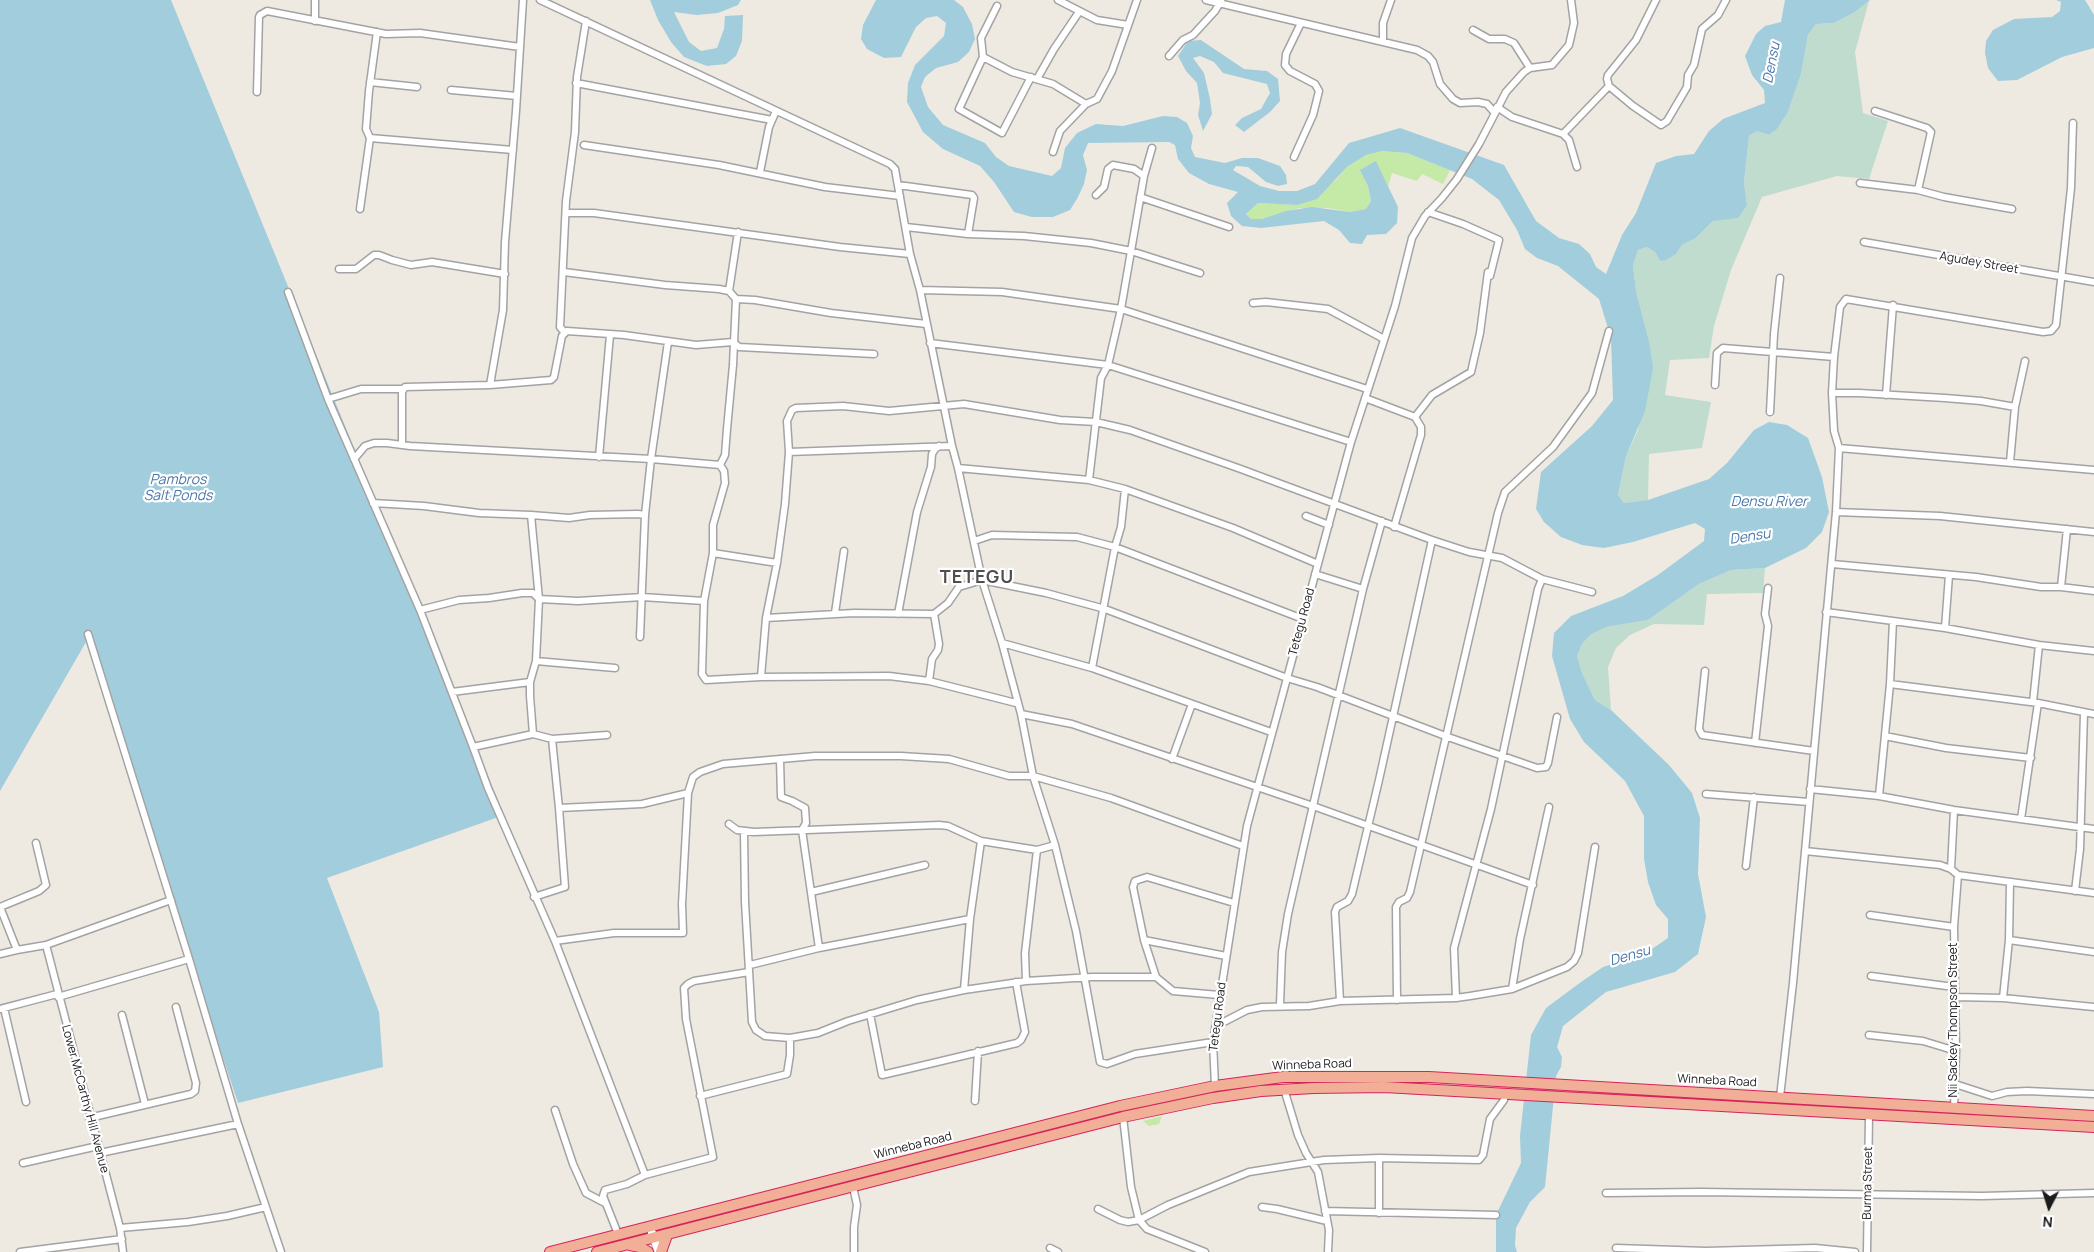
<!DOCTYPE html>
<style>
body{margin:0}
#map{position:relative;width:2094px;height:1252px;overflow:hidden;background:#eeeae2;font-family:Manrope,sans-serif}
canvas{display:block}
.north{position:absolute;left:2024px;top:1182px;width:50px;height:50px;-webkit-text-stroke:4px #fff;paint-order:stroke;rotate:185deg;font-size:14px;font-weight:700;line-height:20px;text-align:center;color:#1c1c1c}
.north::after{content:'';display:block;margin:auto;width:18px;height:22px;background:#1c1c1c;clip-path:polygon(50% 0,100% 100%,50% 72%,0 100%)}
</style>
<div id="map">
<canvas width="2094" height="1252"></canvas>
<div class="north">N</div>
</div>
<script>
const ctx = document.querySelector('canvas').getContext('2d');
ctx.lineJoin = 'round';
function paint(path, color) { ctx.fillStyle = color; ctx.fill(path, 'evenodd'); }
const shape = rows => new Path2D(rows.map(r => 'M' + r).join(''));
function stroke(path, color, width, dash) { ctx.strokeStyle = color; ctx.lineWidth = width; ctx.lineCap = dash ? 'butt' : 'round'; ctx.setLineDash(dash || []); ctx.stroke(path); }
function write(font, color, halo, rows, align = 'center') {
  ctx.font = font + ' Manrope,sans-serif'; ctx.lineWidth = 4.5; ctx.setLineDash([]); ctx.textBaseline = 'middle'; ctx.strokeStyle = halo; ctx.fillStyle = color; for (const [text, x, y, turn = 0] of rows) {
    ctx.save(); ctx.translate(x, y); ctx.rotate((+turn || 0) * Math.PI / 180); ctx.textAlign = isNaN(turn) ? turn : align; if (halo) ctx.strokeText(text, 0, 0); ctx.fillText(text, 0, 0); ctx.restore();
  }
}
const grass = shape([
 [1382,151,1407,153,1450,170,1443,184,1422,174,1417,181,1392,173,1388,187,1376,162,1361,170,1368,186,1371,201,1366,209,1350,212,1328,208,1299,208,1262,219,1251,219,1246,214,1258,203,1297,205,1336,180,1347,167,1366,155],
 [1162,1116,1159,1124,1149,1126,1143,1121]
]);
const wetland = shape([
 [1869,1,1855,52,1863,113,1888,121,1869,179,1837,176,1762,197,1731,270,1714,326,1709,358,1670,360,1665,395,1711,402,1702,448,1649,454,1648,500,1624,503,1618,495,1626,456,1638,430,1649,341,1636,291,1633,265,1638,250,1647,247,1655,252,1660,261,1676,254,1682,245,1696,238,1713,221,1724,219,1747,205,1744,182,1749,136,1757,131,1769,135,1779,127,1788,112,1801,74,1808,35,1816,24,1834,23,1855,12],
 [1765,568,1763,593,1707,594,1704,625,1654,624,1630,635,1616,648,1608,667,1611,710,1595,700,1582,673,1577,656,1582,644,1590,635,1606,627,1648,620,1699,584,1731,570]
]);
const water = shape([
 [0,0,171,0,504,815,327,878,379,1012,383,1067,238,1103,86,642,0,791],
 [650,0,741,0,738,5,718,13,697,15,674,12,689,42,701,51,717,48,724,29,725,16,743,15,742,41,736,56,726,64,707,66,684,57,671,42,658,20],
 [876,0,954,0,963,7,972,24,975,39,969,52,958,62,936,68,925,77,921,87,928,107,943,125,985,143,996,157,1009,166,1052,176,1061,168,1065,148,1077,133,1096,124,1123,126,1163,116,1177,117,1187,123,1193,136,1191,148,1195,157,1225,163,1242,158,1258,158,1280,166,1286,175,1287,184,1278,186,1266,182,1248,167,1236,166,1233,170,1260,186,1279,191,1297,191,1315,184,1349,143,1400,128,1504,165,1536,221,1559,238,1579,244,1590,254,1596,267,1606,274,1622,235,1636,213,1656,163,1676,156,1694,154,1709,131,1723,119,1765,103,1764,90,1752,75,1745,56,1756,34,1765,26,1781,22,1785,0,1870,0,1855,12,1834,23,1816,24,1808,35,1801,74,1788,112,1778,128,1769,135,1757,131,1749,136,1744,182,1747,205,1738,218,1713,221,1696,238,1682,245,1676,254,1666,260,1660,261,1655,252,1647,247,1638,250,1633,265,1636,291,1649,341,1653,368,1645,411,1626,456,1618,495,1624,503,1648,500,1709,479,1727,463,1754,430,1769,422,1787,425,1808,438,1822,477,1829,512,1822,532,1806,548,1765,568,1731,570,1699,584,1648,620,1606,627,1590,635,1582,644,1577,656,1582,673,1595,700,1611,710,1669,765,1692,793,1700,818,1698,874,1706,917,1698,954,1675,972,1606,992,1563,1026,1557,1047,1562,1057,1561,1067,1556,1076,1545,1187,1530,1202,1516,1228,1515,1245,1517,1252,1496,1252,1496,1215,1521,1163,1520,1136,1531,1035,1546,1008,1581,982,1603,967,1646,953,1668,938,1668,919,1656,905,1648,882,1644,859,1644,816,1625,781,1584,742,1570,719,1552,656,1554,633,1571,616,1623,596,1658,575,1704,541,1705,529,1695,523,1633,542,1604,548,1582,545,1561,537,1544,522,1536,509,1541,472,1592,426,1613,400,1611,338,1599,299,1558,266,1537,258,1525,249,1517,230,1499,200,1472,179,1407,153,1382,151,1366,155,1347,167,1317,199,1297,205,1258,203,1246,214,1251,219,1262,219,1286,211,1312,207,1350,212,1366,209,1371,201,1368,186,1360,170,1376,161,1398,207,1397,223,1386,234,1367,235,1362,244,1350,243,1339,230,1324,221,1261,228,1242,226,1231,216,1227,203,1238,192,1209,184,1189,173,1178,159,1175,145,1169,142,1088,143,1083,155,1087,170,1084,184,1077,199,1070,210,1053,217,1032,217,1014,212,994,182,980,166,943,149,923,132,907,102,908,83,915,65,944,36,946,23,937,16,926,18,916,27,901,57,884,58,867,49,861,39,863,25],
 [2056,0,2085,0,2094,15,2094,48,2062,57,2017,80,1998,81,1988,68,1985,53,1986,41,1993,30,2014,19,2052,17,2060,11,2061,2],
 [1201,40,1244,69,1267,71,1278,79,1280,101,1270,112,1244,132,1235,125,1242,118,1261,109,1270,93,1267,84,1223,73,1214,62,1200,56,1193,58,1204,73,1210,99,1212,114,1203,131,1198,115,1200,103,1197,83,1186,71,1178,56,1188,41]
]);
const minor = shape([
 [315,0,315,21],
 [540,0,890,164,895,169,910,254,920,290,952,446,958,468,982,580,1002,643,1021,714,1033,776,1055,845,1076,931,1100,1062,1107,1064,1135,1054,1213,1042],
 [1058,0,1097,20,1128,25],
 [1206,0,1417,50,1428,56,1433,62,1440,84,1453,99,1460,103,1478,102,1487,104,1494,112],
 [1656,0,1636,40,1608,75,1607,79,1609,86,1633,106,1661,125,1667,121,1687,87,1688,75,1694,65,1702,29,1718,15,1726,0],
 [997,6,981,38,983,57,959,109,1002,133,1031,77],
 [1473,30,1489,39,1505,39,1514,43,1530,68],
 [1383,42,1383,23,1391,0],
 [1169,56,1183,40,1193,35,1215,11,1221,1],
 [983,57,1012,72,1053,84,1086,104],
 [1037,79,1054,49,1079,12],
 [370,82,417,87],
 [576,83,772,120],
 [451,90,517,96],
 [257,92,259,17,260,15,267,11,386,34,420,33,520,47],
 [1497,107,1512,117,1563,134,1569,140,1577,167],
 [1875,111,1927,128,1931,132,1918,190],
 [1563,134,1609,86],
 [370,138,513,150],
 [584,145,719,165,825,187,900,196],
 [1053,152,1060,131,1086,104,1097,99,1112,71,1137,0],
 [1294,157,1313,115,1319,91,1315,84,1290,71,1285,65,1286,54,1301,23],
 [760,172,769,127,776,111],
 [1144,176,1152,148],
 [1860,183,1918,190,1944,197,2012,209],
 [898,185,972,195,974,198,968,234],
 [1140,197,1229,227],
 [360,209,370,138,366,129,369,91,377,32],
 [1428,212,1463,224,1499,240,1490,276],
 [567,213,594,213,840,247,910,254],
 [906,227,968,234,1024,236,1091,243,1131,251,1200,273],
 [1864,242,2094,282],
 [339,269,356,269,374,255,379,255,392,260,411,265,432,262,505,274],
 [564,272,665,285,719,289,729,291,736,299,733,365,727,429,725,455,720,465],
 [920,290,1002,292,1121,309,1144,176,1134,169,1113,165,1108,169,1104,187,1096,195],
 [729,291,738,232],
 [288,292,328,399,420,610,473,747],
 [736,299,755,300,831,313,926,324],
 [1253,303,1266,302,1328,309,1384,339],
 [565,333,560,327,566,201,575,132,577,77,586,21],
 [930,343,1108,365,1351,442],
 [490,385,503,310,505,242,516,111,523,0],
 [1715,385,1717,353,1723,348,1834,357],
 [1832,393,1859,393,1945,398,1981,401,2015,407],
 [1886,395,1893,305],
 [1365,398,1415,417,1421,427,1421,435,1394,527],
 [328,399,361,389,403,389],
 [1770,412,1774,334,1780,278],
 [1415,417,1432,395,1471,372,1480,333,1488,272],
 [402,443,402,392,405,387,490,385,551,380,554,377,562,336,567,331,624,335,696,345,733,342,739,347,874,354],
 [1839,448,2094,470],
 [789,452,952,446],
 [599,457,610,335],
 [354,459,365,446,374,443,387,443,410,446,651,459,720,465,724,471,725,483,713,525,713,553,777,563],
 [2010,462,2015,407,2025,361],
 [958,468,1089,480,1125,489,1233,528,1318,564],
 [1089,480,1101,378,1108,365,1121,309,1367,389],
 [373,503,424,506,479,513,531,515,569,518,590,515,638,514,645,515],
 [1836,512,1940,516,2094,532],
 [531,515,539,599,536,661,530,682,530,696,533,734],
 [1306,516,1329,525],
 [974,541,992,535,1077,537,1115,547,1303,619],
 [1832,564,1976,577,2041,587,2061,587,2094,591],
 [1315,574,1363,589],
 [2061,587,2067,529],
 [704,601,702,674,706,680,761,677,889,676,929,681,1016,703],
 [420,610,459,600,489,598,522,593,533,593,539,599,578,601,642,597,704,601,713,553],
 [1826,612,1945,628,2039,645,2094,651],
 [835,613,844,551],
 [898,614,917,512,931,467,932,454,935,449,939,446],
 [766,618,854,613,934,614,948,603,959,587,982,580,1046,593,1105,609,1287,678,1317,687,1448,737,1537,768,1546,767,1548,763,1557,717],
 [1945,628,1949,575],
 [88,634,189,959,238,1124,281,1252],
 [640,637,645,515,651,459,668,342],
 [1002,643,1092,668,1271,732],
 [536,661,615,668],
 [1092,668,1115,547,1121,527,1125,489],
 [1705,671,1699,729,1702,735,1814,751],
 [761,677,766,618,777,563,785,504,789,452,787,421,792,410,796,408,843,406,889,411,964,404,1060,420,1096,422,1130,430,1238,468,1432,540,1469,552,1502,558,1542,579,1592,592],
 [929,681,932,659,938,650,939,644,934,614],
 [1890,684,2038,703,2094,714],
 [452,692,530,682],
 [2033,702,2039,645],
 [1021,714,1072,724,1313,806,1533,885],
 [607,735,552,739,533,734,473,747,488,788,555,941,645,1175],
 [1885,736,1946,748,2031,758],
 [552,739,559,808],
 [1755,743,1768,626,1765,614,1768,588],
 [780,759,781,797,792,801,805,808,806,823,802,830,819,948],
 [1172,759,1192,704],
 [1810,789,1879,796,1954,810,2094,829],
 [1706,794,1809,802],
 [1879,796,1890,684,1893,621],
 [2021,819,2038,703],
 [729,824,737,830,754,832,939,825,948,826,981,841,1037,850,1055,845],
 [744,832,745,902,752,1022,756,1030,765,1036,790,1038,818,1033,848,1021,917,1000,964,990,1026,981,1092,977,1156,977],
 [1805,851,1940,865,1951,869,1958,875,2094,893],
 [1746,866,1754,797],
 [1951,869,1954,810],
 [2075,891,2080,849,2084,713],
 [811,892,925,865],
 [534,897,565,887,559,808,642,804,688,793,693,777,700,772,723,764,815,756,901,756,949,759,1009,776,1033,776,1111,798,1243,846],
 [0,907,17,950,46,945,171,900],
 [0,907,39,891,46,885,36,843],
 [1870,915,1954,927,1956,1051,1954,1108],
 [1954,927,1958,875],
 [1144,940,1226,956],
 [2009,940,2094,952],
 [555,941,614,933,683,933,682,904,688,793],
 [46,945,120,1228,123,1252],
 [0,954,17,950],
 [750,965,819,948,970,919],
 [1871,976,1954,987],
 [1026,981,1025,953,1037,850],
 [1512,989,1520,939,1549,807],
 [964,990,970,919,981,841],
 [1219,995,1173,991,1156,977,1144,940,1133,887,1135,881,1147,877,1234,903],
 [58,997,189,959],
 [1955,997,2003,998,2094,1007],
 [1456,998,1454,948,1491,809,1538,589,1542,579],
 [2003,998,2009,940,2010,883],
 [1397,1000,1396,907,1399,902,1407,898,1410,892,1498,513,1505,492,1553,447,1592,393,1609,331],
 [1340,1001,1335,912,1337,907,1348,901,1352,894,1379,780,1432,540],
 [1280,1005,1282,952,1288,914,1363,589,1382,521],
 [4,1008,26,1102],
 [0,1009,57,994],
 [870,1014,882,1075,912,1068,1017,1043,1021,1040,1025,1032,1016,982],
 [122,1015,145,1104],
 [1216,1026,1247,1010,1262,1007,1309,1006,1340,1001,1456,998,1470,996,1512,989,1567,967,1574,961,1578,953,1595,847],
 [1869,1035,1923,1041,1956,1051],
 [1955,1084,1992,1096,2007,1092,2027,1091,2094,1094],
 [1215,1086,1213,1042,1247,826,1351,442,1395,306,1412,238,1425,216,1442,198,1457,179,1479,144,1506,92,1524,72,1530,68,1552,65,1569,45,1574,23,1571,0],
 [1284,1089,1298,1135,1306,1153,1318,1172,1329,1230,1328,1252],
 [700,1096,787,1074,790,1055,790,1038],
 [1780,1097,1793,983,1836,512,1839,448,1834,431,1832,393,1834,357,1840,307,1846,299,2043,332,2051,331,2056,325,2064,253,2071,188,2073,123],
 [975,1101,978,1051],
 [555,1110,573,1164,586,1193,605,1203],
 [1123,1117,1131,1187,1139,1220,1147,1229,1205,1252],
 [89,1118,191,1094,195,1091,196,1083,176,1007],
 [100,1153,238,1124],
 [23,1163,98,1146],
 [853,1187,857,1205,854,1227,854,1252],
 [1606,1193,1702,1192,1982,1196,2094,1193],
 [1262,1207,1277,1209,1327,1221],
 [1098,1209,1120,1220,1128,1222,1139,1220,1168,1205,1249,1172,1324,1160,1379,1158,1479,1160,1483,1155,1490,1119,1504,1100],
 [1325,1211,1496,1215],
 [1379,1213,1379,1158],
 [120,1228,188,1222,227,1216,266,1207],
 [618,1234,603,1196,605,1190,627,1184,645,1175,713,1157,686,1019,684,988,688,984,694,981,749,972],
 [1050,1248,1058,1252],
 [1616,1248,1706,1251,1815,1248,1855,1252],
 [20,1252,122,1239],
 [1867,1252,1869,1115]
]);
const tertiary = shape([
 [652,1233,659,1252]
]);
const trunk = shape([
 [630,1245,640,1247,648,1252],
 [550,1252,1120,1106,1215,1086,1283,1077,1429,1077,2094,1116],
 [597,1252,1123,1117,1213,1098,1261,1091,1314,1088,1384,1087,2094,1127],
 [661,1252,667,1235]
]);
const streetNames = [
 ["Agudey Street",1979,263,10],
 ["Tetegu Road",1302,622,-75],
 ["Tetegu Road",1218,1017,-83],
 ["Nii Sackey Thompson Street",1954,1020,-90],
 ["Winneba Road",1312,1065,-2],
 ["Winneba Road",1717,1081,3],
 ["Lower McCarthy Hill Avenue",85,1099,75],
 ["Winneba Road",913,1146,-14],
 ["Burma Street",1868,1183,-89]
];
const waterNames = [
 ["Densu",1772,63,-79],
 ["Pambros",178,480],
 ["Salt Ponds",178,496],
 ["Densu River",1769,502],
 ["Densu",1750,537,-9],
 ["Densu",1630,956,-16]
];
const districtNames = [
 ["TETEGU",977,578]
];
paint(grass, '#c5e9a7');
paint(wetland, '#bfdccf');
paint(water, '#a2cddc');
stroke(minor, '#a3a3a3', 9);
stroke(tertiary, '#a3a3a3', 10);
stroke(trunk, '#d7235b', 12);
stroke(minor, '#fff', 6);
stroke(tertiary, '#fff', 8);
stroke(trunk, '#f1af98', 10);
write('12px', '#1c1c1c', '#fff', streetNames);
write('italic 14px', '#4977ac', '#fff', waterNames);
ctx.letterSpacing = '1px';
write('bold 18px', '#4f4f4f', '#fff', districtNames);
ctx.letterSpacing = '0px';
</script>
